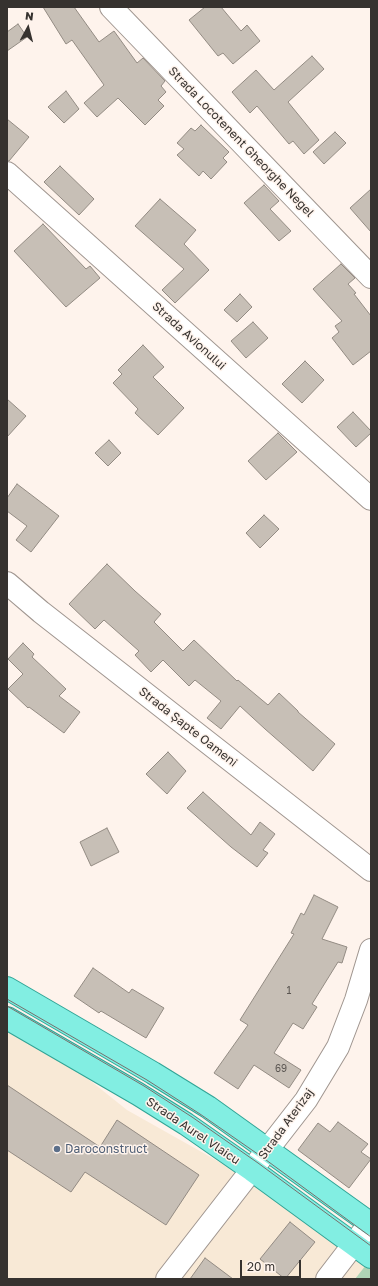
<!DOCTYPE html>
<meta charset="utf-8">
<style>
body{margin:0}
#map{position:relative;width:378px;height:1286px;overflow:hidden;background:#fef3ec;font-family:"Golos Text",sans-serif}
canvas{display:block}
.frame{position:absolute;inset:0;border:8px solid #36322f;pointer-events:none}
.north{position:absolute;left:8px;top:8px;width:40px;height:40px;-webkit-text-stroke:3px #fef3ec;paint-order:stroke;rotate:7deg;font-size:11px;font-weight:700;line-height:16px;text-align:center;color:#36322f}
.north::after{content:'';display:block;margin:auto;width:14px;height:18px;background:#36322f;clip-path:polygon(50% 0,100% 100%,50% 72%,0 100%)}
.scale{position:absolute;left:240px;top:1260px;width:61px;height:18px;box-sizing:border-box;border:2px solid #36322f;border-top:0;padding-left:5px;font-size:12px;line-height:14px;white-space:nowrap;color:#36322f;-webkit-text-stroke:3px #fef3ec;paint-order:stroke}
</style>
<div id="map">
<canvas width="378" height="1286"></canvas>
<div class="frame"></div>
<div class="north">N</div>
<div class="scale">20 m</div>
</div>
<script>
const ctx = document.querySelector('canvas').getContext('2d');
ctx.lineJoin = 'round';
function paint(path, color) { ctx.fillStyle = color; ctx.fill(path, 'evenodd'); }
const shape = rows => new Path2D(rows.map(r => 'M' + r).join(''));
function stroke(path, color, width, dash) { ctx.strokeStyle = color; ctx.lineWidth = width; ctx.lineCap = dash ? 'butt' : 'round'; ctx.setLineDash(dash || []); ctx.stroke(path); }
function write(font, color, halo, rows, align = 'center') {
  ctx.font = font + ' "Golos Text",sans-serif'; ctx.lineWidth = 3; ctx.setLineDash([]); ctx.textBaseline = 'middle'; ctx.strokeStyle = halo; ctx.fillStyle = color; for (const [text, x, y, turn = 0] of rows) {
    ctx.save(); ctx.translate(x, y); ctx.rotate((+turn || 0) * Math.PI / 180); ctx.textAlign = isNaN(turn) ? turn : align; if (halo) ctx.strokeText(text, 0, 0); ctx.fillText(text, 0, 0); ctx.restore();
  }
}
const industrial = shape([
 [7,1014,127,1110,230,1168,371,1255,371,1279,7,1279]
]);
const green = shape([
 [366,1265,371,1268,371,1279,355,1279]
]);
const building = shape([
 [43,7,74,7,99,42,114,31,137,63,143,58,165,81,161,86,166,92,158,100,164,106,145,125,118,98,97,117,84,103,104,85,72,40,66,44,43,7],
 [205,7,221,7,241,31,247,25,260,41,233,64,223,53,218,56,189,20,205,7],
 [18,24,27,37,7,51,7,32,18,24],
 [312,56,324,69,288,102,319,140,304,154,293,141,289,144,257,106,250,113,232,92,256,70,274,90,312,56],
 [66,91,79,109,64,123,48,107,66,91],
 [7,119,29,137,9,161,7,161,7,119],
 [201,125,229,152,223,158,227,162,211,179,203,171,199,176,177,155,184,149,177,143,191,128,195,131,201,125],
 [335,132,346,143,324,164,313,152,335,132],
 [60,166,94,199,79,215,44,182,60,166],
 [264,185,279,201,270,209,291,231,279,241,244,203,264,185],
 [371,189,371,232,350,208,371,189],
 [160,199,196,230,184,244,209,270,175,303,162,290,184,269,135,226,160,199],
 [43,224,86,269,90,266,100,278,66,307,14,251,43,224],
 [341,264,355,278,348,284,356,293,354,294,371,316,371,351,353,365,332,338,339,332,335,326,342,321,313,289,341,264],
 [240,294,252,307,237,322,224,310,240,294],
 [253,322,268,338,246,358,231,341,253,322],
 [143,345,164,367,153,377,184,408,158,435,135,413,138,409,113,383,122,374,118,370,143,345],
 [305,361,324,380,302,403,282,384,305,361],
 [7,399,26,416,7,437,7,399],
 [353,412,371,431,371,433,356,447,337,427,353,412],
 [278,433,297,452,266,480,248,461,278,433],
 [109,440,121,453,108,466,95,453,109,440],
 [17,484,59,516,31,552,16,540,27,526,7,511,7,498,17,484],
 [264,515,279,529,260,548,246,533,264,515],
 [107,564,135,591,161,614,154,622,183,651,194,640,237,681,238,680,268,705,279,693,298,711,298,712,335,744,313,771,265,729,240,706,221,729,207,718,221,701,195,680,189,686,163,660,151,672,135,655,139,651,104,620,95,629,69,604,107,564],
 [23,643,34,654,32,657,66,689,59,696,80,712,64,733,29,707,28,708,8,689,23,674,8,659,23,643],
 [168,752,186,771,167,794,146,774,168,752],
 [203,792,251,835,260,822,275,834,263,850,268,853,257,867,231,847,187,808,203,792],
 [107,828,119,852,91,866,80,842,107,828],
 [314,895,338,907,322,939,347,947,342,963,338,962,312,1004,317,1007,303,1029,293,1023,274,1053,301,1070,289,1088,254,1065,238,1089,214,1073,248,1025,240,1020,294,934,291,933,301,913,304,915,314,895],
 [93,968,129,993,132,989,164,1008,146,1038,101,1011,99,1013,74,996,93,968],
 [7,1085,100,1147,117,1120,199,1175,166,1225,85,1172,71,1192,7,1150,7,1085],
 [338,1122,368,1144,361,1152,371,1159,349,1188,298,1150,318,1123,330,1132,338,1122],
 [290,1222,315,1242,285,1279,260,1259,290,1222],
 [205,1258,233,1279,190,1279,205,1258]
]);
const minor = shape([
 [111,7,371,277],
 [7,173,371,499],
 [7,583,41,612,371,870],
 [167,1279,306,1100,338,1047,356,1000,371,950],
 [327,1279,370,1223]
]);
const major = shape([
 [7,988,153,1073,208,1107,371,1224],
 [7,1018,138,1094,186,1124,252,1170,371,1257]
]);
const tram = shape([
 [7,999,147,1080,200,1114,262,1157,371,1237],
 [7,1006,144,1086,192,1117,258,1163,371,1246]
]);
const markers = [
 [57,1149,4,"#5c6f8a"]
];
const numberNames = [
 ["1",289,991],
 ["69",281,1069]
];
const streetNames = [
 ["Strada Locotenent Gheorghe Negel",241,142,46],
 ["Strada Avionului",189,336,42],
 ["Strada Șapte Oameni",188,727,38],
 ["Strada Aterizaj",286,1124,-54],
 ["Strada Aurel Vlaicu",193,1131,34]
];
const serviceNames = [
 ["Daroconstruct",65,1149]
];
paint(industrial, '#f8e9d6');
paint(green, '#afd4b6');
paint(building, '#c7bfb6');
stroke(building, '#938b83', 1);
stroke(minor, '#9f958f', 24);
stroke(major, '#31a496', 24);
stroke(minor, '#fff', 22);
stroke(major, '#82eee2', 22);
stroke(tram, '#77706c', 1);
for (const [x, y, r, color] of markers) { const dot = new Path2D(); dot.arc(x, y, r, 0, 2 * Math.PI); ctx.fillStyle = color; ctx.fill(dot); stroke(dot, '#fef3ec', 1.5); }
write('10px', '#5a5551', null, numberNames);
write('12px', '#36322f', '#fef3ec', streetNames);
write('12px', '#4e5e75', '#fef3ec', serviceNames, 'left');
</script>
